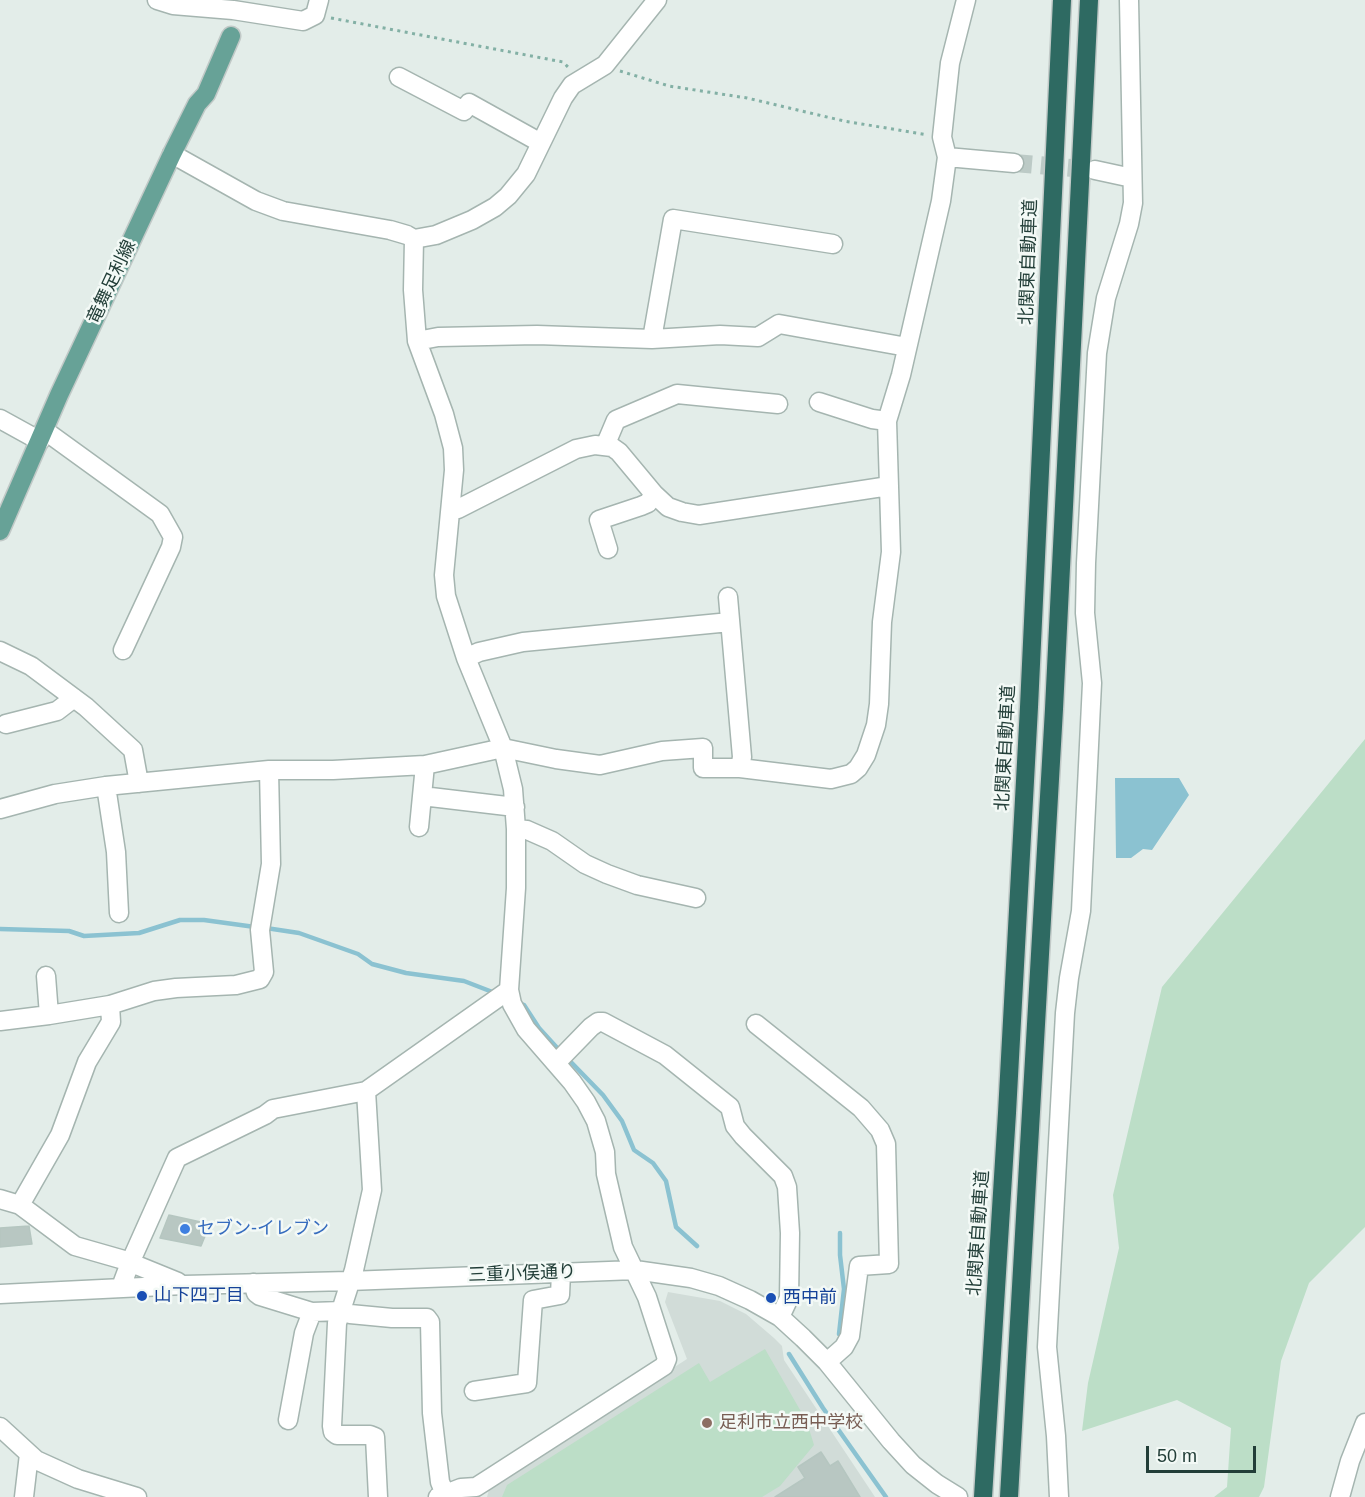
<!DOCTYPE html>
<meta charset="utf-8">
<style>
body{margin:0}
#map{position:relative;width:1365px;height:1497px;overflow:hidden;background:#e3ede9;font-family:Helvetica,sans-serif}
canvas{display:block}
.scale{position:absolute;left:1146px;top:1446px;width:110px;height:27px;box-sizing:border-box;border:3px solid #223e38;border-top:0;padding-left:8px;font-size:18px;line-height:21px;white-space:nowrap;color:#223e38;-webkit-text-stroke:4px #f3f9f6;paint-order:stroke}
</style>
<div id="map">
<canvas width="1365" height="1497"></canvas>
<div class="scale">50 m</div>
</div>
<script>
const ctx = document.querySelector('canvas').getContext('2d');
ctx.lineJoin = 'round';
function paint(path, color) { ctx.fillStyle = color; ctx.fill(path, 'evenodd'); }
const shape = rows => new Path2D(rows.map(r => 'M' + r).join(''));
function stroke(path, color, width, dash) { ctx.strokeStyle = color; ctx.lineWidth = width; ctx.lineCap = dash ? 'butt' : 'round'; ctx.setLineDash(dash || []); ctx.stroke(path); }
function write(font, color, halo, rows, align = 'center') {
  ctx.font = font + ' Helvetica,"Noto Sans JP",sans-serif'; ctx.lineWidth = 5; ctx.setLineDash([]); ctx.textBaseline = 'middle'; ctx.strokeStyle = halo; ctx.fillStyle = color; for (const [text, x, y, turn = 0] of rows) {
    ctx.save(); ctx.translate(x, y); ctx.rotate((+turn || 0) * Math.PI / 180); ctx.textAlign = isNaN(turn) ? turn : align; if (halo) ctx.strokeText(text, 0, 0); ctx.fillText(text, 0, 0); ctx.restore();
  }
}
const built = shape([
 [668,1292,720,1301,746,1314,774,1338,782,1346,784,1360,875,1497,487,1497,490,1486,687,1359,665,1302]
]);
const green = shape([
 [1365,739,1365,1227,1309,1283,1281,1361,1264,1487,1259,1497,1214,1497,1227,1487,1231,1428,1177,1400,1082,1431,1088,1383,1119,1248,1113,1195,1162,987],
 [765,1349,807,1422,814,1445,780,1486,762,1497,502,1497,507,1485,699,1363,710,1382]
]);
const water = shape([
 [1115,778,1179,778,1189,795,1152,850,1143,849,1131,858,1116,858]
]);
const stream = shape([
 [266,928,299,933,358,954,372,964,406,973,464,981,495,993],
 [0,929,69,931,84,936,139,933,180,920,204,920,255,927],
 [517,1002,524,1005,539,1028,560,1051],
 [566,1057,603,1095,622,1121,634,1150,653,1163,666,1181,676,1227,697,1246],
 [839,1334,844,1289,840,1255,840,1233],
 [789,1354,823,1408,886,1497]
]);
const building = shape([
 [169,1215,210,1224,201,1246,160,1238,169,1215],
 [29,1226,32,1244,0,1247,0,1228,29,1226],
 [821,1452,830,1466,838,1461,860,1497,775,1497,805,1478,798,1467,821,1452]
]);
const minorTunnel = shape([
 [1014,163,1095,170]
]);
const path = shape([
 [331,18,563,62,570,69],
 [620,71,669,86,747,98,844,121,928,135]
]);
const minor = shape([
 [157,0,173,5,233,10,303,21,315,15,319,0],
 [399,77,464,111,469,103,541,143],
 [172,154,256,201,283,211,390,230,407,235,414,239,436,235,472,220,495,207,508,196,526,174,563,98,572,85,605,65,657,0],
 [947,157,1014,163],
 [1095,170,1132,178],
 [414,239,413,290,417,341,444,414,453,448,454,470,444,575,446,596,466,658,503,748,513,789,516,829,516,888,509,990,512,1004,526,1029,572,1082,586,1102,596,1121,605,1152,606,1174,623,1247,647,1297,667,1359,664,1366,487,1480,476,1487,461,1488,438,1497],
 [652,339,673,219,833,244],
 [417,341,438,337,537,335,652,339,720,335,758,337,779,324,907,347],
 [819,402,872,419,887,421],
 [0,419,40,441],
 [44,430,160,514,173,537,171,547,123,650],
 [605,446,616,420,677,394,778,404],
 [451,510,458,509,576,449,595,445,612,447,619,452,654,494,668,507,682,512,699,515,889,486],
 [608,549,599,520,641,506,648,503,654,494],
 [728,597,742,757,740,768,831,779,851,774,858,768,866,755,876,725,879,704,882,622,891,552,887,421,901,375,941,201,947,157,942,137,950,63,966,0],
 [0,651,31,666,86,707,133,750,139,783],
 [466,658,479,652,523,642,730,622],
 [6,724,57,711,74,698],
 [106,786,116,852,119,913],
 [422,796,515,807],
 [0,809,55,794,106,786,269,770,333,770,425,765,503,748,556,759,600,765,662,751,703,748,703,768,740,768],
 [419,827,425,765],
 [516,829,527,830,552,841,585,864,607,874,637,885,696,898],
 [46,976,49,1015],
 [0,1021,49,1015,110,1005,154,991,176,988,236,985,260,979,264,972,260,930,271,864,269,770],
 [756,1024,861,1108,880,1130,886,1144,889,1264,859,1266,850,1336,844,1347,827,1362],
 [556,1063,591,1027,598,1022,603,1022,665,1055,730,1107,735,1126,743,1136,783,1176,787,1187,790,1233,789,1298,780,1317],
 [366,1091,372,1190,354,1270,337,1323,332,1426,333,1432,337,1435,370,1435,375,1437,378,1497],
 [0,1199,20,1205,75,1246,124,1260,178,1282],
 [20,1205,60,1135,87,1062,111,1022,110,1005],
 [253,1283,256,1293,260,1296,312,1312,341,1311,350,1314,392,1318,427,1318,430,1322,432,1413,440,1482,445,1494],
 [121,1287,130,1263,177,1158,265,1115,273,1109,366,1091,509,990],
 [0,1294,184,1285,349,1281,635,1270,691,1278,719,1286,750,1300,780,1317,803,1338,827,1362,891,1441,913,1465,937,1484,958,1497],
 [474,1391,527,1383,533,1300,560,1295,561,1273],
 [288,1420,304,1333,312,1312],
 [0,1427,36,1460,78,1479,137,1497],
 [24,1497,29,1454],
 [1059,1497,1056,1436,1047,1347,1065,1013,1069,978,1081,911,1092,683,1085,613,1086,563,1097,353,1106,298,1129,224,1133,203,1129,0],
 [1340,1497,1350,1461,1365,1423]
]);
const major = shape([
 [0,531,59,395,172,154,197,104,206,94,231,36]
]);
const highway = shape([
 [983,1497,1007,1113,1029,707,1062,0],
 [1009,1497,1054,709,1089,0]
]);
const markers = [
 [185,1229,6,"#3f7fe0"],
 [142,1296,6,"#1a4fb4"],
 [771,1298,6,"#1a4fb4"],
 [707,1423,6,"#8d6e63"]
];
const streetNames = [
 ["北関東自動車道",1029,262,-88],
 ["竜舞足利線",112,282,-65],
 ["北関東自動車道",1006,748,-87],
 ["北関東自動車道",979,1233,-86],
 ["三重小俣通り",522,1274,-2]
];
const shopNames = [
 ["セブン-イレブン",197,1229]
];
const transitNames = [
 ["山下四丁目",154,1296],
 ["西中前",783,1298]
];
const educationNames = [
 ["足利市立西中学校",719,1423]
];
paint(built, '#d1dcd8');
paint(green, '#bcdec7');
paint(water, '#8bc2d1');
stroke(stream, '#8bc2d1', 4.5);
paint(building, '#b8c7c2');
stroke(building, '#b5c6c0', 1.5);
stroke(minorTunnel, '#bccac6', 18, [18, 9]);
stroke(minor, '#a5b5b0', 21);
stroke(major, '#c1c9c7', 21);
stroke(highway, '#c1c9c7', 21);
stroke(path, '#83b0a5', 3, [3, 4.5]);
stroke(minor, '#fff', 18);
stroke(major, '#67a297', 18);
stroke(highway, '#2e6a62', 18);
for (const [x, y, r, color] of markers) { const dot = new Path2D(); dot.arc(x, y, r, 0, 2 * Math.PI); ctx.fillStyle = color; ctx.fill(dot); stroke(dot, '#f3f9f6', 2); }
write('18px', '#223e38', '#f3f9f6', streetNames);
write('18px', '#366cbe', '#f3f9f6', shopNames, 'left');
write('18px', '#164399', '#f3f9f6', transitNames, 'left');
write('18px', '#785e54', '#f3f9f6', educationNames, 'left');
</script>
